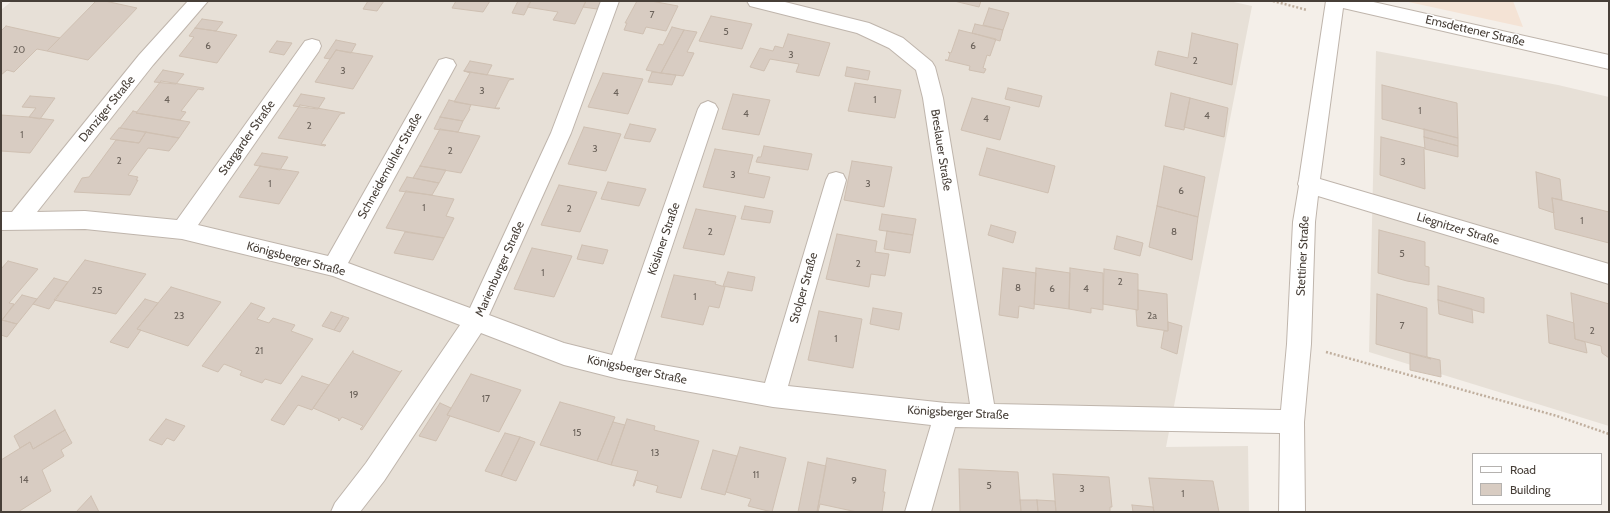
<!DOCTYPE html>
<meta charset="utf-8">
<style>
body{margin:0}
#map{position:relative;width:1610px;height:513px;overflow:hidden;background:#f4efe9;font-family:Cabin,sans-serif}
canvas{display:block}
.frame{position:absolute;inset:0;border:2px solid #473f38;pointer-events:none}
.legend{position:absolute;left:1472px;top:453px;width:130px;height:52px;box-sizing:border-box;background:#fff;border:1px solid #b5b2af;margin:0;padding:5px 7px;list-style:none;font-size:12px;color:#473f38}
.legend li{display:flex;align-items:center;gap:8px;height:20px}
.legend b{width:20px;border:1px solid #b5b2af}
</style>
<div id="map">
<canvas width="1610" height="513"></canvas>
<div class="frame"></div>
<ul class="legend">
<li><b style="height:5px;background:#fff"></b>Road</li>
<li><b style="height:11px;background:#d8ccc2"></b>Building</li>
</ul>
</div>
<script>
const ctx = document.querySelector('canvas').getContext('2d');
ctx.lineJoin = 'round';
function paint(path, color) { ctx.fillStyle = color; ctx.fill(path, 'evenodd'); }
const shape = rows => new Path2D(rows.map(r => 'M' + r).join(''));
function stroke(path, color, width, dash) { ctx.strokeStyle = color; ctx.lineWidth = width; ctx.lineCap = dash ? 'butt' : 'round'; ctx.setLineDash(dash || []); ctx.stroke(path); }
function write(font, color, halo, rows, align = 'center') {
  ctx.font = font + ' Cabin,sans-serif'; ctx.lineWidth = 3; ctx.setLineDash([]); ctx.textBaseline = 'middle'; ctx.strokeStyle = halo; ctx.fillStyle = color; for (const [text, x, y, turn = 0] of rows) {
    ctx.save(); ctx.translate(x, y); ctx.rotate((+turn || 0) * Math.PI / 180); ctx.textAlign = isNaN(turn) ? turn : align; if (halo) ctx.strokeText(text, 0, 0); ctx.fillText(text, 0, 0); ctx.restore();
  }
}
const residential = shape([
 [12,1,1229,1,1252,6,1166,447,1248,446,1249,512,1,512,1,10],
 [1376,51,1558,85,1609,97,1609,426,1369,352]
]);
const commercial = shape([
 [1404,1,1513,1,1523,27]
]);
const building = shape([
 [96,1,105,1,137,8,88,60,47,51,96,1],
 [368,1,384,1,377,11,363,9,368,1],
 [456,1,490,1,483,12,452,8,456,1],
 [518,1,531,1,524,15,512,13,518,1],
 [531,1,586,1,575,24,553,20,558,12,527,7,531,1],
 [586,1,601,1,597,9,583,7,586,1],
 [637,1,651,1,678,6,666,31,646,27,643,34,624,30,627,23,625,23,637,1],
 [954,1,981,1,979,7,954,1],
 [989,8,1009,13,1003,30,983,25,989,8],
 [711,16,752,24,742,49,699,41,711,16],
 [202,19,223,22,216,31,195,28,202,19],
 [975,24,1003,30,1000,41,972,33,975,24],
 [6,26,60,38,47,51,37,49,14,72,7,70,1,75,1,31,6,26],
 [672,27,684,30,661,73,646,70,659,44,663,45,672,27],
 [195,28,216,31,237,35,217,63,179,56,194,37,189,36,195,28],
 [684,30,697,32,687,52,694,53,683,76,661,73,684,30],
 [959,30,996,39,990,56,987,55,983,68,986,69,984,73,969,70,970,66,945,60,948,60,950,54,948,52,951,53,959,30],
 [1192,33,1238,44,1232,85,1155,65,1158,51,1188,58,1192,33],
 [788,34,830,43,819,76,796,72,799,64,770,59,764,71,750,67,760,48,773,51,775,46,783,48,788,34],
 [336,40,356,44,351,53,336,50,330,59,324,58,336,40],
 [277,41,292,43,284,55,269,52,277,41],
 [336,50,373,56,353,89,315,82,336,50],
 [470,61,492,65,487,75,464,71,470,61],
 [847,67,870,71,868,80,845,76,847,67],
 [163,70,184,74,176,84,154,82,163,70],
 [464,71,514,79,509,80,495,108,500,108,499,109,454,102,470,73,464,71],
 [652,72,661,73,676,75,672,85,648,82,652,72],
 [603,73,643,79,628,114,588,107,603,73],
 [161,81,204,88,203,90,198,89,181,111,186,112,180,120,136,113,161,81],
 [855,83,901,90,895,118,848,111,855,83],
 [1382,85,1457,103,1458,138,1382,119,1382,85],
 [1008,88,1042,96,1039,107,1005,99,1008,88],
 [1171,93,1190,98,1184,130,1165,126,1171,93],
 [301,94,325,98,318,109,293,106,301,94],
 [733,94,770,100,759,135,722,129,733,94],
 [30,96,55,98,40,119,29,117,36,108,22,107,30,96],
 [972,98,1010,107,1000,140,961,130,972,98],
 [1190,98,1228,108,1224,137,1184,127,1190,98],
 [449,100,471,105,469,109,470,109,463,121,440,117,449,100],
 [300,105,345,113,340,114,321,144,326,145,325,146,278,138,300,105],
 [133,111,137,112,136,113,190,122,179,138,120,128,133,111],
 [1,115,29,117,54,120,30,153,1,151,1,115],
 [440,117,463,121,458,132,434,129,440,117],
 [630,124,656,129,650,142,624,138,630,124],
 [584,127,621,134,606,171,568,164,584,127],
 [119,128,120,128,146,132,139,143,110,139,119,128],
 [440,129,480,136,461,173,420,166,440,129],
 [1424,129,1458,138,1458,146,1424,137,1424,129],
 [146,132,179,138,169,151,148,148,128,175,138,177,136,180,138,180,130,195,74,192,82,178,89,177,116,140,139,143,146,132],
 [1381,137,1425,148,1424,149,1425,189,1380,175,1381,137],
 [1424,137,1458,146,1458,157,1425,149,1424,137],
 [764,146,812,154,808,170,756,162,758,157,761,157,764,146],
 [987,148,1055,166,1048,193,979,175,987,148],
 [715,149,753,155,748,173,770,177,764,198,703,187,715,149],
 [262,153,288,157,280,170,254,165,262,153],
 [852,161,892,167,884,207,844,200,852,161],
 [260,166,299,172,279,204,239,197,260,166],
 [420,166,446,170,439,183,413,178,420,166],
 [1164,166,1205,177,1198,217,1157,206,1164,166],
 [1536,172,1560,179,1562,200,1552,198,1554,213,1539,208,1536,172],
 [407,177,413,178,439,183,432,195,399,191,407,177],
 [608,182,646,189,639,206,601,199,608,182],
 [559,185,597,192,580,232,541,225,559,185],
 [406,191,454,199,446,216,454,218,444,238,386,228,406,191],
 [1552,198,1609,212,1609,243,1555,229,1552,198],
 [745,206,773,211,770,223,741,219,745,206],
 [1157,206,1198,217,1192,260,1149,247,1157,206],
 [696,209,736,216,724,255,683,248,696,209],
 [882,214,916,219,913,235,879,230,882,214],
 [991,225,1016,232,1013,243,988,235,991,225],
 [1379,230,1425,242,1425,266,1429,267,1429,285,1407,281,1378,273,1379,230],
 [887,231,913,235,910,253,884,249,887,231],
 [405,232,444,238,433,260,394,253,405,232],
 [837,234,877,241,875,252,889,254,885,276,871,274,869,287,826,279,837,234],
 [1117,236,1143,243,1140,256,1114,249,1117,236],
 [582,245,608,250,603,264,577,259,582,245],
 [532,248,572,256,554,297,514,289,532,248],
 [85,260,146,274,116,314,54,300,85,260],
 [8,261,38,269,9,303,14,304,2,320,17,324,7,337,1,335,1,269,8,261],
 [1003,268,1036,273,1034,309,1019,306,1018,318,999,315,1003,268],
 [1036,268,1070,273,1069,309,1034,304,1036,268],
 [1070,268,1103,273,1103,310,1091,308,1091,313,1069,309,1070,268],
 [1104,269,1138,274,1138,310,1103,304,1104,269],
 [728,272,755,277,752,291,723,286,728,272],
 [674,275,716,282,715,284,725,287,719,308,709,306,703,325,661,317,674,275],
 [54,278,68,282,49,309,33,304,54,278],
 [1438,286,1484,298,1484,313,1438,300,1438,286],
 [171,287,221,302,188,346,137,329,171,287],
 [1138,290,1167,294,1168,331,1137,326,1136,310,1138,310,1138,290],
 [1571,293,1609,304,1609,358,1602,353,1601,346,1575,339,1571,293],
 [1377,294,1427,308,1427,357,1431,359,1376,344,1377,294],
 [22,295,37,299,17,324,2,320,22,295],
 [145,299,158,303,137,329,141,330,128,348,110,342,145,299],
 [1438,300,1472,309,1473,323,1439,314,1438,300],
 [251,303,265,308,257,319,269,323,273,318,295,325,291,331,313,339,281,384,265,379,262,383,240,375,242,371,224,364,218,372,202,366,251,303],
 [873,308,902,313,899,330,870,324,873,308],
 [819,311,862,319,853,368,808,360,819,311],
 [331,312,343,316,334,330,322,326,331,312],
 [1547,315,1574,323,1575,339,1585,342,1587,353,1549,343,1547,315],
 [343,316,349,318,340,332,334,330,343,316],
 [1168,322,1182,326,1177,354,1161,348,1164,331,1168,331,1168,322],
 [353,351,353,353,400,372,402,370,362,430,360,429,363,426,342,417,339,421,338,420,339,419,313,408,353,351],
 [1410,353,1440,360,1441,377,1410,370,1410,353],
 [471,374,521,390,499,432,447,415,471,374],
 [302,376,329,385,312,410,298,405,284,425,271,420,302,376],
 [560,402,615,417,597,461,540,445,560,402],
 [440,403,451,408,447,415,450,416,436,441,419,436,440,403],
 [55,410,65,430,33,449,30,442,20,448,14,436,55,410],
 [166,419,185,426,174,441,167,438,162,445,149,440,166,419],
 [627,419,655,426,654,430,699,441,681,498,656,492,658,486,636,480,634,486,633,486,638,471,611,465,627,419],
 [613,422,625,425,611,465,597,461,613,422],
 [65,430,72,443,61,450,64,456,42,470,51,491,18,512,1,512,1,460,30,442,33,449,65,430],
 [505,433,520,437,501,476,485,471,505,433],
 [520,437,535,442,516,481,501,476,520,437],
 [740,447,786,458,772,512,748,506,751,499,726,492,740,447],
 [713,450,737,456,725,495,701,489,713,450],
 [827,458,886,470,883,492,885,492,882,512,857,512,820,504,818,512,817,512,827,458],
 [808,462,826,466,817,512,798,512,808,462],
 [959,469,1018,472,1021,512,960,512,959,469],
 [1053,474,1109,477,1112,507,1110,507,1110,512,1056,512,1053,474],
 [1149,478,1213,481,1219,512,1154,512,1149,478],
 [91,496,99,512,76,512,91,496],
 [1020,500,1037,500,1038,512,1021,512,1020,500],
 [1037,500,1055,501,1056,512,1038,512,1037,500],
 [1132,505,1153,507,1154,512,1133,512,1132,505]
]);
const path = shape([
 [1273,1,1307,10],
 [1326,352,1557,416,1609,434]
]);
const minor = shape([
 [188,1,208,1,153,65,37,212,85,211,177,220,305,41,312,39,319,41,321,46,319,51,198,225,328,256,439,60,446,58,453,60,456,65,348,263,470,308,551,133,601,1,619,1,571,133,489,315,564,343,612,355,698,109,701,104,708,101,715,104,718,109,634,360,765,383,826,180,829,174,836,172,843,174,846,180,788,386,946,403,970,404,923,98,916,70,889,48,857,33,750,6,747,1,781,1,869,23,903,38,932,62,935,67,943,98,994,404,1281,410,1287,344,1293,222,1299,186,1298,184,1299,180,1326,1,1369,1,1609,55,1609,69,1343,8,1320,179,1609,264,1609,284,1318,196,1315,222,1311,344,1304,422,1305,512,1279,512,1280,433,955,427,931,512,905,512,931,425,773,407,619,379,564,365,481,333,384,481,360,512,331,512,335,503,366,463,460,325,333,276,182,239,85,229,1,230,1,212,12,212,139,55,188,1]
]);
const numberNames = [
 ["7",652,15],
 ["5",726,32],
 ["6",208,46],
 ["6",973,46],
 ["20",19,50],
 ["3",791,55],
 ["2",1195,61],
 ["3",343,71],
 ["3",482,91],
 ["4",616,93],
 ["4",167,100],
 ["1",875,100],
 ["1",1420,111],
 ["4",746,114],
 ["4",1207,116],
 ["4",986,119],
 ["2",309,126],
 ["1",22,135],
 ["3",595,149],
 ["2",450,151],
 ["2",119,161],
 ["3",1403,162],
 ["3",733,175],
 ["1",270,184],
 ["3",868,184],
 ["6",1181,191],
 ["1",424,208],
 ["2",569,209],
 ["1",1582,221],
 ["2",710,232],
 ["8",1174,232],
 ["5",1402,254],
 ["2",858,264],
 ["1",543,273],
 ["2",1120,282],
 ["8",1018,288],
 ["6",1052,289],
 ["4",1086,289],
 ["25",97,291],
 ["1",695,297],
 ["23",179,316],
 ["2a",1152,316],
 ["7",1402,326],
 ["2",1592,331],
 ["1",836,339],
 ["21",259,351],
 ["19",354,395],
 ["17",486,399],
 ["15",577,433],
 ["13",655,453],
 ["11",756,475],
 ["14",24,480],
 ["9",854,481],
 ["5",989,486],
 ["3",1082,489],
 ["1",1183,494]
];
const streetNames = [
 ["Emsdettener Straße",1475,31,13],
 ["Danziger Straße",107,109,-51],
 ["Stargarder Straße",247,138,-55],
 ["Breslauer Straße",941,150,81],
 ["Schneidemühler Straße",390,166,-61],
 ["Liegnitzer Straße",1458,229,17],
 ["Kösliner Straße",664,239,-71],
 ["Stettiner Straße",1303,256,-87],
 ["Königsberger Straße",296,259,15],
 ["Marienburger Straße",500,269,-66],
 ["Stolper Straße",804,288,-74],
 ["Königsberger Straße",637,370,12],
 ["Königsberger Straße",958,413,3]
];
paint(residential, '#e7e0d7');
paint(commercial, '#f4e3d5');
paint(building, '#d8ccc2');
stroke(building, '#cfc0b2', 1);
stroke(minor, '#bfb5ac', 2);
stroke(path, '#c0af9e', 2.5, [2, 2]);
paint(minor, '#fff');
write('10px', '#6b625a', null, numberNames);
write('12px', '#473f38', '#fff', streetNames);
</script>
